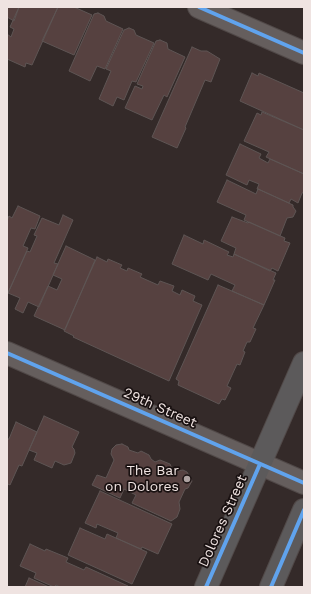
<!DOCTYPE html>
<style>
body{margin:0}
#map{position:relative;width:311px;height:594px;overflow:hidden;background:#342a29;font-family:"Work Sans",sans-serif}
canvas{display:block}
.frame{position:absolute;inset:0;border:8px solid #efe3e1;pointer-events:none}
</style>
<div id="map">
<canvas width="311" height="594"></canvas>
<div class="frame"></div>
</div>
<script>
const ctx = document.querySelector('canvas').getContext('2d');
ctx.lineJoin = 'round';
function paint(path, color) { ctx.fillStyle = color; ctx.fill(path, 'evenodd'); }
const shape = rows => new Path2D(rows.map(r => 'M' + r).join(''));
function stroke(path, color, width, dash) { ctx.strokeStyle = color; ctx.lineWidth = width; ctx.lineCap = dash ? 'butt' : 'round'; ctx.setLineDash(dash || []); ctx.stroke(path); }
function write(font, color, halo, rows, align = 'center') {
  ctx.font = font + ' "Work Sans",sans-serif'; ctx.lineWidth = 3.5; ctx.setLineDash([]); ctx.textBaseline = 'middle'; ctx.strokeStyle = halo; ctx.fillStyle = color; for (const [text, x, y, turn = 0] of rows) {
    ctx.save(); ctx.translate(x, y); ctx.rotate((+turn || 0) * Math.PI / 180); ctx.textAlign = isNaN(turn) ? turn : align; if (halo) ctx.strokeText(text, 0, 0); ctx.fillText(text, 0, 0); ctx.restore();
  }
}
const building = shape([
 [7,7,19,7,14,21,7,17,7,7],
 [19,7,58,7,32,65,26,63,25,67,7,59,7,34,11,37,14,29,10,27,19,7],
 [58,7,74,7,92,15,74,55,42,41,58,7],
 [98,13,104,16,106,21,123,29,105,69,97,66,90,81,69,71,94,14,98,13],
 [129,28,134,30,136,35,154,43,136,82,132,81,124,100,117,97,113,106,99,99,111,71,106,69,124,30,129,28],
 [160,40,167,43,168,49,185,57,167,97,164,95,152,120,125,108,135,86,142,89,143,86,137,84,156,41,160,40],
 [192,47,201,51,207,51,220,59,211,82,205,80,185,127,186,128,177,148,152,137,192,47],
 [252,73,258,76,259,73,304,93,304,130,240,101,252,73],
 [262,112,304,130,304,174,266,157,269,152,244,141,257,113,261,115,262,112],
 [240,144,261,154,259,158,268,163,270,159,304,174,304,192,302,193,298,203,291,199,289,203,258,189,257,189,259,184,249,180,247,185,226,175,240,144],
 [227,180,256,194,258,189,293,205,293,207,296,211,293,217,287,218,280,236,244,220,246,215,217,202,227,180],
 [18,206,40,216,35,229,31,228,23,246,28,248,8,293,7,293,7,220,9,216,12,218,18,206],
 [63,215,73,220,54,263,58,264,39,307,28,302,23,313,15,309,20,298,8,293,27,251,30,252,37,236,34,235,42,218,59,225,63,215],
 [232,217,248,223,249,222,285,238,284,241,290,243,278,271,272,268,270,271,234,254,236,248,221,241,232,217],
 [184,235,203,244,204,240,229,252,227,255,233,257,234,254,276,273,273,280,275,280,264,305,232,291,235,285,211,274,208,280,172,264,184,235],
 [66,246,95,260,65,330,34,316,48,286,57,290,62,279,53,275,66,246],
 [97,257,107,262,108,259,122,265,120,268,127,271,128,268,142,274,140,277,158,285,160,281,174,286,172,291,180,295,182,290,195,296,193,301,202,305,169,381,73,337,74,336,64,331,97,257],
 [218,285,264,305,253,328,256,329,250,342,247,342,243,351,245,352,240,365,237,364,227,386,231,388,225,400,222,399,219,404,178,385,179,381,176,379,218,285],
 [44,416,79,432,72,447,74,449,75,453,71,463,64,465,55,461,52,468,34,460,37,453,29,450,44,416],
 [16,422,37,432,22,466,19,465,10,485,8,484,7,486,7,439,9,439,16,422],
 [122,444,128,447,129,450,138,453,141,451,149,455,151,459,155,462,160,460,170,464,172,469,177,471,183,470,187,472,192,481,188,488,185,489,179,502,180,509,177,517,171,521,132,503,136,495,124,489,120,498,92,485,97,475,106,478,114,460,111,454,112,449,116,445,122,444],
 [100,491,172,524,158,554,142,547,141,549,116,538,118,533,97,524,96,528,85,523,100,491],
 [80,528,105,539,107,534,147,552,132,584,68,555,80,528],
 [30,544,45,551,46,549,68,558,66,562,84,570,86,567,128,586,127,587,60,587,56,585,54,587,34,578,36,573,20,566,30,544],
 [29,578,49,587,25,587,29,578]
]);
const street = shape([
 [199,7,304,53],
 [7,353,304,483]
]);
const secondary = shape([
 [206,587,304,363],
 [271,587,304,510]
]);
const cycleway = shape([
 [199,7,304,53],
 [7,353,304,483],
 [206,587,260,464],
 [271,587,304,510]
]);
const markers = [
 [187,479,4,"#aea2a1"]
];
const streetNames = [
 ["29th Street",160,408,24],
 ["Dolores Street",223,521,-66]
];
const poiNames = [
 ["The Bar",179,471],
 ["on Dolores",179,487]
];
paint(building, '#564140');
stroke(building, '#5e5554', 1);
stroke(street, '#514948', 24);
stroke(secondary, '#514948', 24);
stroke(street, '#655e5d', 22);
stroke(secondary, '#5c5a5b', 22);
stroke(cycleway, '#60a3ed', 4);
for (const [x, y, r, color] of markers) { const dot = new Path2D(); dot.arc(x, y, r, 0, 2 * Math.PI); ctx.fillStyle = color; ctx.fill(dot); stroke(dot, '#191111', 1.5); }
write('14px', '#efe3e1', '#191111', streetNames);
write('14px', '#efe3e1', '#191111', poiNames, 'right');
</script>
